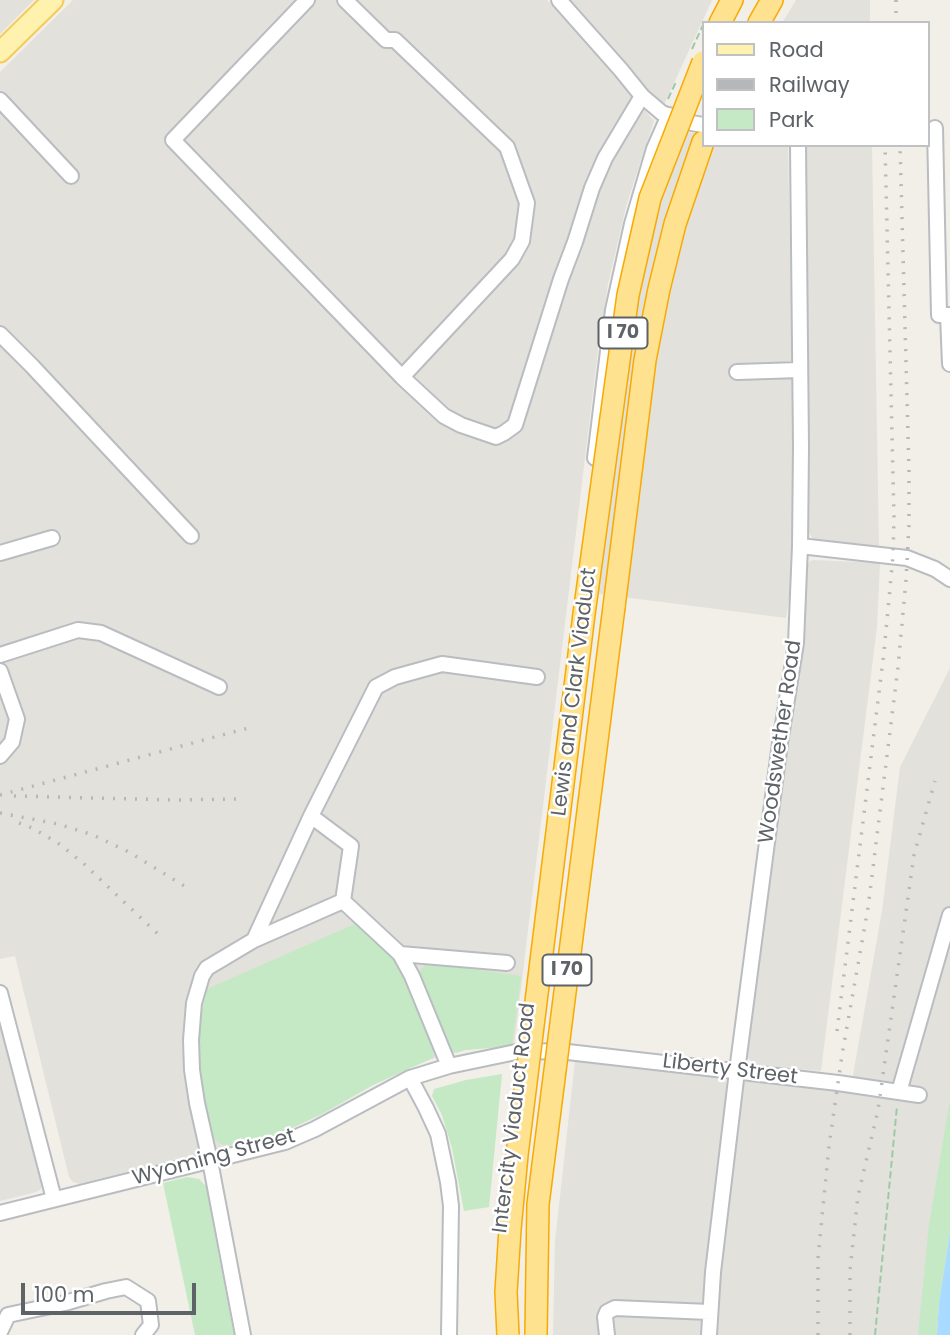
<!DOCTYPE html>
<style>
body{margin:0}
#map{position:relative;width:950px;height:1335px;overflow:hidden;background:#f1efe7;font-family:Poppins,sans-serif}
canvas{display:block}
.legend{position:absolute;left:702px;top:21px;width:228px;height:126px;box-sizing:border-box;background:#fff;border:2px solid #bfc1c3;margin:0;padding:9px 12px;list-style:none;font-size:21px;color:#5e6368}
.legend li{display:flex;align-items:center;gap:14px;height:35px}
.legend b{width:35px;border:2px solid #bfc1c3}
.scale{position:absolute;left:21px;top:1283px;width:175px;height:32px;box-sizing:border-box;border:4px solid #5e6368;border-top:0;padding-left:9px;font-size:21px;line-height:24px;white-space:nowrap;color:#5e6368;-webkit-text-stroke:5px #fff;paint-order:stroke}
</style>
<div id="map">
<canvas width="950" height="1335"></canvas>
<ul class="legend">
<li><b style="height:9px;background:#fff2ae"></b>Road</li>
<li><b style="height:9px;background:#b6b7b8"></b>Railway</li>
<li><b style="height:19px;background:#c4e9c4"></b>Park</li>
</ul>
<div class="scale">100 m</div>
</div>
<script>
const ctx = document.querySelector('canvas').getContext('2d');
ctx.lineJoin = 'round';
function paint(path, color) { ctx.fillStyle = color; ctx.fill(path, 'evenodd'); }
const shape = rows => new Path2D(rows.map(r => 'M' + r).join(''));
function stroke(path, color, width, dash) { ctx.strokeStyle = color; ctx.lineWidth = width; ctx.lineCap = dash ? 'butt' : 'round'; ctx.setLineDash(dash || []); ctx.stroke(path); }
function write(font, color, halo, rows, align = 'center') {
  ctx.font = font + ' Poppins,sans-serif'; ctx.lineWidth = 5; ctx.setLineDash([]); ctx.textBaseline = 'middle'; ctx.strokeStyle = halo; ctx.fillStyle = color; for (const [text, x, y, turn = 0] of rows) {
    ctx.save(); ctx.translate(x, y); ctx.rotate((+turn || 0) * Math.PI / 180); ctx.textAlign = isNaN(turn) ? turn : align; if (halo) ctx.strokeText(text, 0, 0); ctx.fillText(text, 0, 0); ctx.restore();
  }
}
const industrial = shape([
 [0,0,34,0,0,34],
 [73,0,547,0,577,31,654,121,627,203,608,284,598,350,514,1046,465,1050,427,1060,373,1085,324,1113,277,1135,80,1184,73,1182,69,1177,15,956,0,959,0,72],
 [570,0,712,0,664,105,650,94],
 [796,0,870,0,870,23,782,23],
 [683,131,703,135,703,145,788,145,795,502,793,572,786,618,592,593,638,274],
 [808,145,872,145,879,547,814,541,809,533,806,149],
 [814,560,880,563,877,627,821,1071,755,1065,748,1058,747,1052,802,643,807,565,810,561],
 [950,668,950,1160,919,1335,715,1335,717,1304,743,1084,746,1081,749,1081,850,1092,882,911,900,767],
 [0,1021,43,1184,40,1190,36,1192,0,1201],
 [575,1060,719,1077,723,1078,728,1085,708,1239,701,1335,553,1335,555,1242]
]);
const green = shape([
 [357,923,399,964,434,1050,433,1058,373,1085,324,1113,277,1135,231,1145,221,1144,212,1136,207,1123,199,1062,198,1030,207,989],
 [436,964,521,976,512,1046,465,1050,456,1053,451,1051,446,1044,421,983,419,974,421,969,426,965],
 [502,1074,489,1207,464,1211,452,1148,442,1115,432,1096,434,1089,466,1080],
 [950,1099,950,1232,939,1303,937,1335,918,1335,929,1225],
 [187,1177,199,1179,209,1189,214,1230,234,1335,195,1335,163,1183]
]);
const water = shape([
 [950,1232,950,1335,937,1335,939,1303]
]);
const path = shape([
 [692,49,703,25],
 [668,99,676,82],
 [875,1335,897,1106]
]);
const minor = shape([
 [307,0,173,140,402,377,512,259,522,241,527,203,507,147,395,40,386,40,345,0],
 [559,0,621,70,642,96,662,113,686,122,703,125],
 [0,100,71,176],
 [935,128,939,315,950,315],
 [948,315,950,364],
 [0,334,32,366,191,536],
 [737,372,800,370],
 [402,377,444,416,461,425,496,437,504,433,515,425,561,279,575,242,592,188,605,158,642,96],
 [595,458,613,310,632,224,654,149,669,115],
 [800,546,907,558,935,569,950,579],
 [0,553,52,538],
 [0,655,78,630,101,633,219,687],
 [0,671,17,719,12,742,0,756],
 [254,940,311,816],
 [400,954,507,963],
 [0,993,54,1199],
 [449,1066,412,976,400,954,343,901,351,846,311,816,376,687,395,677,442,664,537,677],
 [410,1078,426,1108,438,1134,448,1182,451,1206,449,1335],
 [899,1092,950,915],
 [0,1213,285,1142,315,1129,410,1078,449,1066,516,1052,559,1051,838,1083,919,1095],
 [0,1332,8,1315,65,1303,106,1291,126,1287,148,1301,151,1325,143,1335],
 [243,1335,210,1161,197,1103,192,1070,191,1040,194,1003,202,976,207,968,254,940,343,901],
 [607,1335,605,1317,607,1312,615,1308,709,1312],
 [709,1335,713,1272,737,1071,780,743,796,643,800,546,801,447,798,145]
]);
const major = shape([
 [0,52,53,0]
]);
const highway = shape([
 [720,23,732,0],
 [759,23,772,0],
 [614,607,645,360,659,289,675,224,703,142]
]);
const rail = shape([
 [896,0,896,23],
 [0,795,252,727],
 [14,796,173,800,239,799],
 [0,813,58,824,93,835,129,852,189,889],
 [19,823,32,828,58,843,83,863,160,936],
 [837,1031,884,652,893,556,894,518,885,145],
 [818,1335,818,1258,829,1146,842,1055,868,908,898,667,906,580,909,525,909,471,900,145],
 [850,1335,850,1270,858,1196,878,1110,914,855,935,781]
]);
const highwayBridge = shape([
 [508,1335,506,1292,510,1229,517,1155,584,614,628,295,650,198,703,62],
 [536,1335,538,1204,614,607]
]);
const shields = [
 [623,333,49],
 [567,970,49]
];
const shieldNames = [
 ["I 70",623,333],
 ["I 70",567,970]
];
const streetNames = [
 ["Lewis and Clark Viaduct",575,692,-83],
 ["Woodswether Road",781,742,-82],
 ["Liberty Street",730,1070,7],
 ["Intercity Viaduct Road",515,1118,-83],
 ["Wyoming Street",214,1158,-15]
];
paint(industrial, '#e2e1db');
paint(green, '#c4e9c4');
paint(water, '#a9daff');
stroke(minor, '#b9bdc1', 18);
stroke(major, '#f6ca5c', 23);
stroke(highway, '#f8aa00', 24);
stroke(path, '#9ccaa9', 2, [7, 3.5]);
stroke(minor, '#fff', 14);
stroke(major, '#fff2ae', 19);
stroke(highway, '#ffe290', 21);
stroke(rail, '#b6b7b8', 3.5, [2, 9]);
stroke(highwayBridge, '#f8aa00', 24, []);
stroke(highwayBridge, '#ffe290', 21);
for (const [x, y, w] of shields) { const box = new Path2D(); box.roundRect(x - w / 2, y - 15.5, w, 31, 5); ctx.fillStyle = '#fff'; ctx.fill(box); stroke(box, '#5e6368', 2); }
write('bold 19px', '#5e6368', null, shieldNames);
write('21px', '#5e6368', '#fff', streetNames);
</script>
